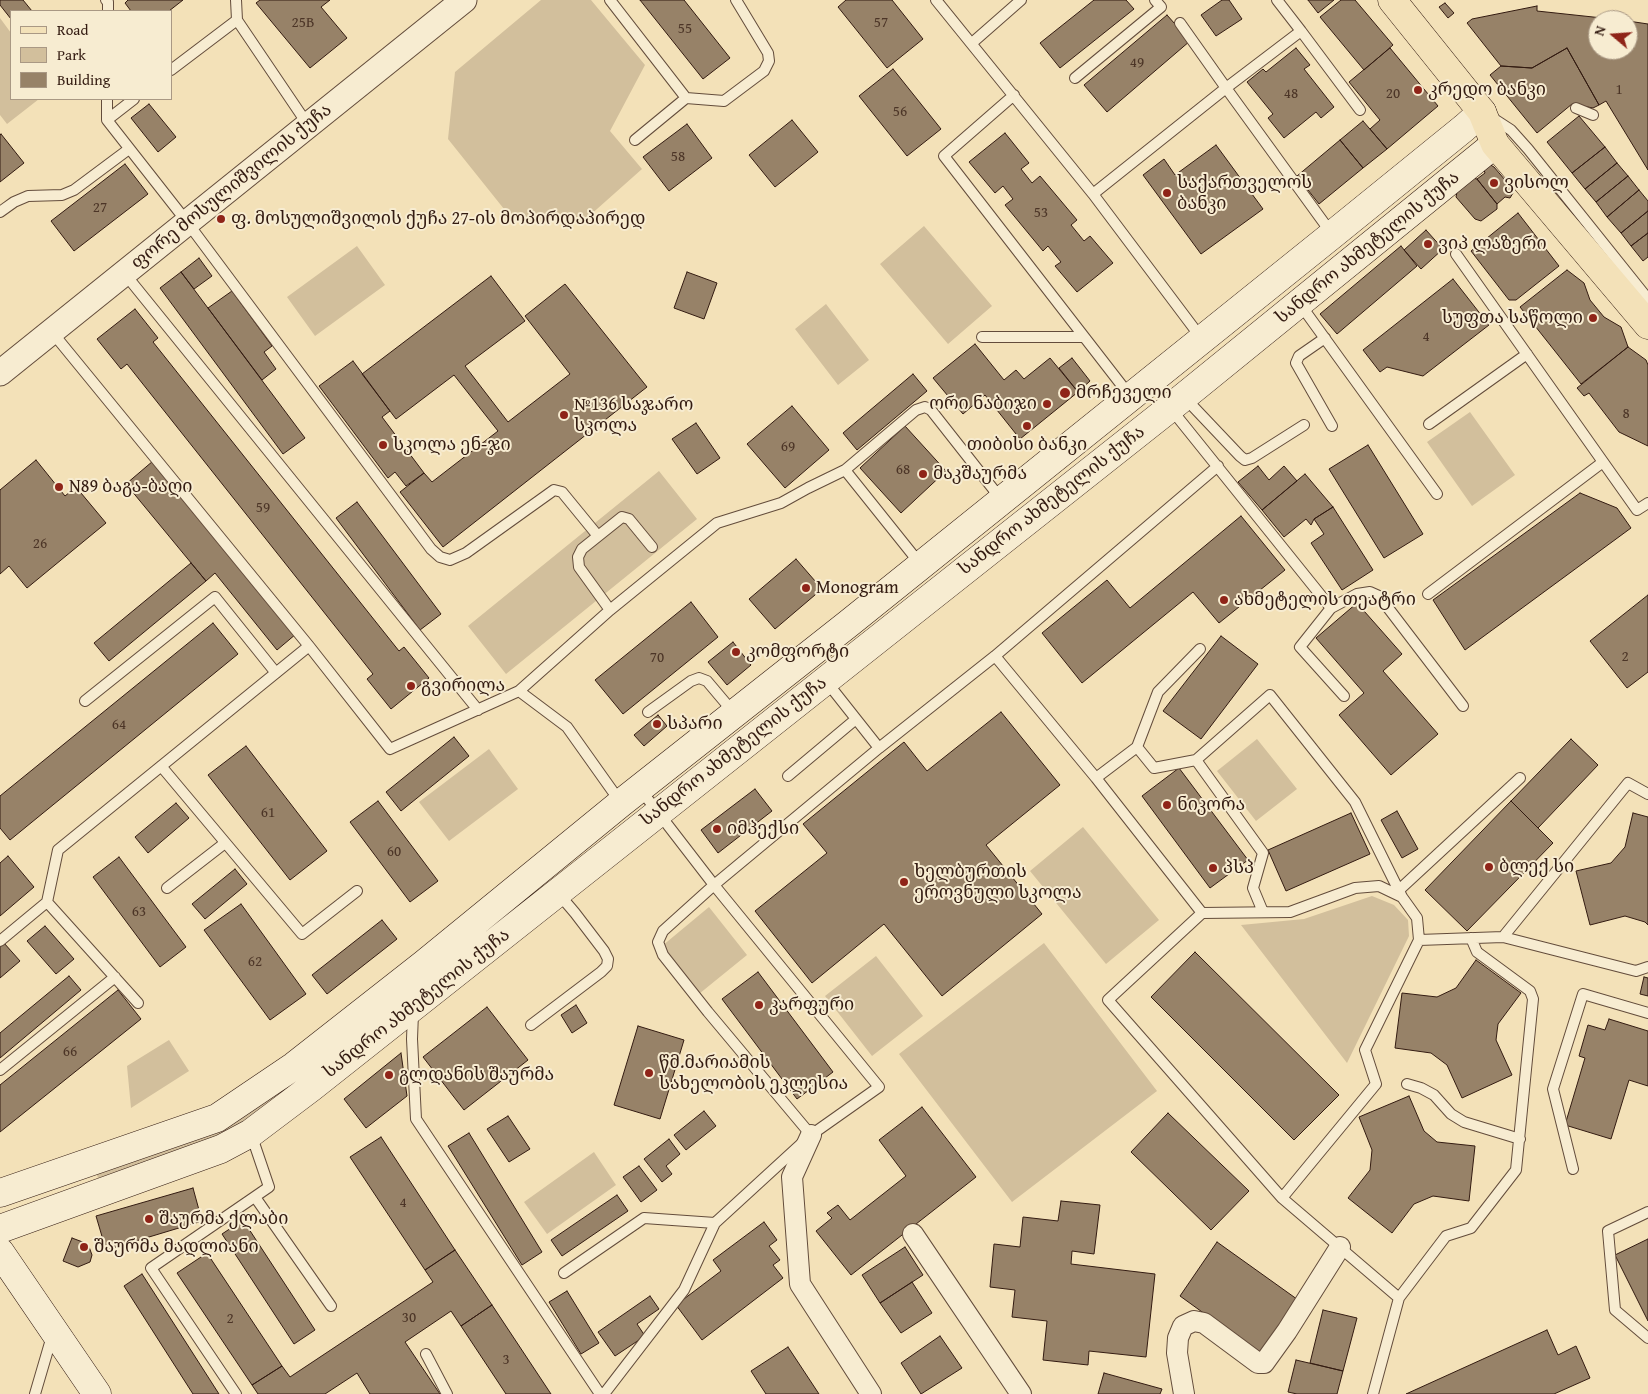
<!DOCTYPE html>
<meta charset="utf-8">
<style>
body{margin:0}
#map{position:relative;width:1648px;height:1394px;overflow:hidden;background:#f3e1b8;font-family:"Gentium Book Plus",serif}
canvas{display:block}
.legend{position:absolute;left:10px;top:10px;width:162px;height:90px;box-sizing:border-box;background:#f7ecd1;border:1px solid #a99884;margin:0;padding:6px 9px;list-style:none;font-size:15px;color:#331b11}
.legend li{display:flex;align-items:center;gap:10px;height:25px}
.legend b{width:25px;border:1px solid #a99884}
.north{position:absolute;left:1588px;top:10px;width:50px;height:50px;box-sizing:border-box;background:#f7ecd1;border:1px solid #a99884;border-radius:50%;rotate:288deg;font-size:14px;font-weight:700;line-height:20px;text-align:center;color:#331b11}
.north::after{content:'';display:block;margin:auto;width:18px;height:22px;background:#8f2418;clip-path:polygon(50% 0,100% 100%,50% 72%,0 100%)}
</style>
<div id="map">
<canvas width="1648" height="1394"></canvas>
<ul class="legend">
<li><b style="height:6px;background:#f3e1b8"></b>Road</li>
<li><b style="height:14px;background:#d2bf9c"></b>Park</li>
<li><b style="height:14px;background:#978268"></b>Building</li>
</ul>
<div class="north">N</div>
</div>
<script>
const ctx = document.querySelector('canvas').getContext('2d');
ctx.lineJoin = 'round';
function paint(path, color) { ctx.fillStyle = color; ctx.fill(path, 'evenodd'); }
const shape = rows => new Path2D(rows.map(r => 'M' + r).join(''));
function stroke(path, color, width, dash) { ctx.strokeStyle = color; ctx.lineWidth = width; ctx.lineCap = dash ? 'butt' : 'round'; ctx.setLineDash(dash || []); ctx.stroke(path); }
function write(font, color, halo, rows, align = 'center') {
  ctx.font = font + ' "Gentium Book Plus","Noto Serif Georgian",serif'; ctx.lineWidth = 4; ctx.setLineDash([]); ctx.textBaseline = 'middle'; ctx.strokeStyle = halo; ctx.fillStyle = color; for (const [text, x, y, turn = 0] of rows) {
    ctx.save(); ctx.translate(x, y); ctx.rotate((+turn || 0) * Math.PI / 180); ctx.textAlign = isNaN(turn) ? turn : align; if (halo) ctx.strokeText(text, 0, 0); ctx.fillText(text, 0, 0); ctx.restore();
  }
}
const green = shape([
 [541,0,591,0,645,65,610,131,642,169,588,217,512,219,448,139,455,72],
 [0,18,11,33,11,99,39,99,7,124,0,115],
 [924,226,992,306,948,344,880,264],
 [357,246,385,285,315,336,287,297],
 [826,304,869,360,838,385,795,329],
 [1470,412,1515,475,1472,506,1427,442],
 [659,471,697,519,506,674,468,626],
 [1257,739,1297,789,1256,821,1217,771],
 [489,749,518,789,449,841,419,802],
 [1083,827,1159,920,1106,964,1030,871],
 [1372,896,1394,905,1408,920,1409,936,1347,1063,1241,925,1304,919],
 [709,907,747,955,694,998,656,951],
 [1044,943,1157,1091,1012,1202,899,1054],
 [876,956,923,1016,872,1056,825,996],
 [169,1040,189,1071,131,1108,127,1066],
 [287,1082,293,1090,230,1132,185,1150,98,1178,96,1172],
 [594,1152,616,1185,547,1234,524,1202]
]);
const building = shape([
 [0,0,23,0,32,11,11,11,11,19,0,5,0,0],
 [128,0,183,0,169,11,131,11,125,3,128,0],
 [260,0,330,0,321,7,347,38,310,68,256,3,260,0],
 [640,0,684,0,730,58,703,79,640,0],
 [846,0,892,0,923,39,887,68,838,7,846,0],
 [1094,0,1126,0,1134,9,1060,68,1040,43,1094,0],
 [1222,0,1229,0,1242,19,1216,36,1201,15,1222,0],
 [1308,0,1334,0,1318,13,1308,0],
 [1341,0,1355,0,1393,45,1364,70,1320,17,1341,0],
 [1445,3,1454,13,1448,18,1439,7,1445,3],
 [1537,6,1537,11,1621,20,1598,20,1598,50,1628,50,1628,21,1648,24,1648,170,1606,101,1599,105,1567,48,1532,68,1501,66,1467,23,1472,19,1537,6],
 [1167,15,1190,41,1107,112,1084,85,1167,15],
 [1296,48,1310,65,1304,69,1334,107,1321,118,1316,112,1284,138,1268,118,1273,114,1247,82,1263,69,1266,72,1296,48],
 [1390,48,1438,106,1387,149,1370,129,1380,120,1349,82,1390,48],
 [1567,48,1599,105,1593,108,1572,104,1537,133,1490,75,1501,66,1532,68,1567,48],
 [893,69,941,129,907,156,859,96,893,69],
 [149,104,176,137,158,152,131,118,149,104],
 [1579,116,1605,147,1572,173,1547,142,1579,116],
 [792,120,818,152,775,187,749,155,792,120],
 [1363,121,1387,149,1363,168,1340,140,1363,121],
 [687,124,712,158,669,191,643,157,687,124],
 [1005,133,1029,163,1021,169,1032,183,1040,176,1077,220,1071,225,1084,241,1090,236,1113,263,1077,292,1055,266,1061,262,1048,246,1043,251,1005,205,1013,199,1003,186,995,193,969,162,1005,133],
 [1,134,24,163,0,182,0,135,1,134],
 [1340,140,1363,168,1319,204,1297,176,1340,140],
 [1216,145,1263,209,1201,254,1143,175,1164,159,1175,175,1216,145],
 [1605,147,1617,163,1585,189,1572,173,1605,147],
 [1617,163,1628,176,1596,202,1585,189,1617,163],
 [125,164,148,194,74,251,51,221,125,164],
 [1489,164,1494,167,1511,187,1513,193,1510,198,1505,197,1497,204,1477,179,1485,173,1484,170,1489,164],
 [1628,176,1639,190,1607,217,1596,202,1628,176],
 [1472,178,1477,179,1497,204,1497,209,1481,221,1475,219,1456,197,1457,192,1472,178],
 [1639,190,1648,201,1648,211,1621,233,1607,217,1639,190],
 [1648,211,1648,233,1631,246,1621,233,1648,211],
 [1518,213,1559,266,1516,300,1509,300,1471,251,1518,213],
 [1426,230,1443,249,1421,269,1404,250,1426,230],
 [1648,233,1648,257,1643,261,1631,246,1648,233],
 [1401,246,1417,266,1337,334,1320,314,1401,246],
 [199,258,212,276,194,289,181,272,199,258],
 [1567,270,1584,283,1590,300,1604,317,1621,327,1628,347,1581,384,1520,307,1567,270],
 [181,272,305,438,283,454,160,288,181,272],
 [687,272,717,283,704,319,674,308,687,272],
 [491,276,525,321,465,366,508,422,570,374,525,316,565,284,647,387,443,547,400,492,424,473,432,482,498,431,454,375,396,419,362,374,491,276],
 [1453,279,1489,325,1423,376,1387,367,1380,372,1363,350,1453,279],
 [232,291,272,346,264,352,276,369,262,380,208,308,232,291],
 [135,309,158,338,153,342,399,651,404,647,429,678,391,709,367,679,373,674,127,364,121,369,97,339,135,309],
 [975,344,1004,380,1016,370,1024,379,1050,358,1078,392,1020,439,985,395,963,414,933,378,975,344],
 [1628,347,1646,360,1648,365,1648,446,1619,432,1589,393,1584,396,1577,388,1628,347],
 [1072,358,1090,381,1078,392,1059,368,1072,358],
 [353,361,390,411,382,417,424,473,406,486,395,472,388,478,319,386,353,361],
 [913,374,927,391,857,450,843,433,913,374],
 [792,406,829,450,785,488,747,444,792,406],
 [696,423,720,458,697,474,672,439,696,423],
 [905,426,946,471,901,513,860,468,905,426],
 [1368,445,1423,534,1384,558,1329,469,1368,445],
 [36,460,65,496,76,487,106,523,27,588,9,566,0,574,0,490,36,460],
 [153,461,296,634,277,650,215,573,206,581,126,484,153,461],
 [1258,466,1269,480,1284,466,1297,481,1262,510,1238,482,1258,466],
 [1305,474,1333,507,1314,519,1311,525,1306,519,1284,537,1262,510,1305,474],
 [1580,493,1617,508,1631,528,1465,650,1433,600,1580,493],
 [357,502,441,614,420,630,336,518,357,502],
 [1333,507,1373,570,1342,590,1311,543,1324,534,1314,519,1333,507],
 [1241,516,1285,570,1219,623,1193,592,1082,683,1042,633,1107,580,1130,608,1241,516],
 [796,559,822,589,775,629,749,599,796,559],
 [191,563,206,581,109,661,94,643,191,563],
 [1648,595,1648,672,1627,688,1590,641,1648,595],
 [691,602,718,637,623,714,595,680,691,602],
 [1357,603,1402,654,1383,671,1438,734,1391,775,1339,715,1364,693,1316,638,1357,603],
 [213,623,238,654,10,840,0,828,0,796,213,623],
 [1221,636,1258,664,1201,739,1163,711,1221,636],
 [733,642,751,665,727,685,708,662,733,642],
 [1001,712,1060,785,986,845,1042,914,942,996,884,924,812,983,755,911,827,853,803,824,904,742,927,771,1001,712],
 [658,715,667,726,644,746,634,735,658,715],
 [454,737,469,756,401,811,386,792,454,737],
 [1571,739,1598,765,1538,828,1511,801,1571,739],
 [246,746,327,851,290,880,208,775,246,746],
 [1179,768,1248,860,1210,888,1142,796,1179,768],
 [755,789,772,811,718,853,701,830,755,789],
 [378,801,438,881,410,902,350,822,378,801],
 [1511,801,1553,843,1467,931,1425,890,1511,801],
 [176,803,189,818,148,853,135,837,176,803],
 [1397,811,1418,849,1402,858,1381,820,1397,811],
 [1351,813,1370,854,1286,891,1268,850,1351,813],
 [1633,813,1648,817,1648,925,1645,922,1625,916,1590,925,1576,871,1611,863,1625,847,1633,813],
 [8,856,34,887,0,916,0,863,8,856],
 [119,857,186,947,160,967,93,877,119,857],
 [235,869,247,884,205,919,192,904,235,869],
 [241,904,306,994,270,1020,204,930,241,904],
 [382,920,397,939,327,994,312,975,382,920],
 [45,926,74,959,56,974,27,941,45,926],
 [4,943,20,961,0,978,0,946,4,943],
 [1195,952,1339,1095,1294,1140,1151,997,1195,952],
 [1476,960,1521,993,1498,1024,1496,1040,1512,1075,1462,1098,1447,1065,1431,1053,1395,1048,1402,993,1437,997,1456,988,1476,960],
 [758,972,833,1072,797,1099,722,999,758,972],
 [69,976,81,990,0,1058,0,1033,69,976],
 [1644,977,1648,978,1648,996,1640,994,1644,977],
 [118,990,141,1019,0,1132,0,1085,118,990],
 [576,1005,587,1023,572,1033,561,1015,576,1005],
 [487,1007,528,1060,464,1110,423,1057,487,1007],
 [1609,1019,1648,1031,1648,1086,1629,1080,1611,1139,1565,1125,1585,1058,1579,1056,1588,1025,1605,1030,1609,1019],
 [638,1026,684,1040,660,1119,614,1105,638,1026],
 [401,1053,407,1096,366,1128,344,1099,401,1053],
 [1409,1096,1424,1131,1437,1142,1475,1146,1469,1201,1433,1196,1414,1204,1392,1233,1348,1198,1370,1170,1372,1150,1359,1117,1409,1096],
 [922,1107,976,1177,851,1275,816,1231,832,1218,827,1213,838,1205,850,1220,906,1176,879,1140,922,1107],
 [704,1111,716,1126,686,1150,674,1135,704,1111],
 [1168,1113,1249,1191,1211,1230,1131,1152,1168,1113],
 [508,1116,530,1149,509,1162,487,1129,508,1116],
 [469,1133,542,1252,522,1265,448,1146,469,1133],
 [381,1137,455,1250,425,1270,350,1157,381,1137],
 [669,1139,680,1154,666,1166,672,1174,662,1182,644,1159,669,1139],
 [639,1166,657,1190,641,1202,623,1177,639,1166],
 [193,1188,202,1221,106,1250,96,1216,193,1188],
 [617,1195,628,1211,562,1256,551,1240,617,1195],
 [1061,1201,1100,1205,1094,1254,1072,1251,1071,1264,1155,1274,1146,1357,1089,1351,1088,1365,1043,1360,1047,1321,1012,1317,1015,1290,990,1287,994,1244,1020,1247,1023,1217,1058,1221,1061,1201],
 [243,1220,315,1330,294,1344,222,1234,243,1220],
 [764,1222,777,1240,769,1246,780,1260,773,1265,783,1278,702,1340,676,1305,721,1271,713,1260,764,1222],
 [72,1238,88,1244,92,1255,90,1262,78,1267,63,1261,72,1238],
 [1648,1239,1648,1321,1615,1255,1648,1239],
 [1217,1242,1301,1302,1263,1356,1180,1296,1217,1242],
 [905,1247,923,1275,880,1303,862,1275,905,1247],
 [455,1250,492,1305,461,1326,451,1311,405,1342,440,1394,370,1394,357,1373,325,1394,258,1394,252,1385,282,1366,290,1377,433,1282,425,1270,455,1250],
 [207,1253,282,1366,252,1385,177,1273,207,1253],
 [142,1274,219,1394,193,1394,124,1286,142,1274],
 [912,1282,932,1313,901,1333,880,1303,912,1282],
 [567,1291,599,1343,581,1354,549,1302,567,1291],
 [650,1296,659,1309,637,1324,645,1336,615,1356,598,1332,650,1296],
 [492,1305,551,1394,506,1394,461,1326,492,1305],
 [1323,1310,1357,1318,1343,1371,1310,1363,1323,1310],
 [1547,1330,1558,1355,1576,1346,1590,1378,1554,1394,1406,1394,1547,1330],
 [940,1336,962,1368,921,1394,901,1363,940,1336],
 [788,1347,819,1394,766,1394,751,1371,788,1347],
 [1296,1360,1343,1371,1337,1394,1297,1394,1288,1392,1296,1360],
 [1104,1373,1162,1389,1160,1394,1098,1394,1104,1373]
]);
const service = shape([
 [106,0,108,2,108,11],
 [610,0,686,98,635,140],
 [936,0,1093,194,1202,339],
 [1277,0,1301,31,1226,88,1332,234],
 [237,20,308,125],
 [1301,31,1360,110],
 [972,43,1021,0],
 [171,70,237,20,236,0],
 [1075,78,1161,7,1155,0],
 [1014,95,944,156,1130,396],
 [686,98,724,101,764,71,769,61,768,53,736,0],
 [107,99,107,120,187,222,431,549,440,557,450,560,466,553,554,490,562,492,598,536],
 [1576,108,1593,115],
 [1491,117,1511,130,1528,149,1648,299],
 [107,120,134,99],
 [1093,194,1226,88,1180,23],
 [0,212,14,202,28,196,62,195,74,190,129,149],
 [1456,254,1637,510,1648,503],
 [125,274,478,710],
 [1300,304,1437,494],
 [52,332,309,646,390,749,519,691,567,727,621,803],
 [982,337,1084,337],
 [1325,338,1299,356,1296,363,1332,426],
 [1185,398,1240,456,1245,460,1252,458,1304,425],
 [1171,409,1331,608,1300,647,1344,696],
 [1429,424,1527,354],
 [845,470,921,565],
 [1428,594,1603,462],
 [1331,608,1357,594,1370,592,1379,596,1463,706],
 [610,610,579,567,578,557,582,549,622,517,629,519,652,547],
 [995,656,1096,778,1202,913],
 [826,681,879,748,995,656,1218,466],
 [519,691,610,610,717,523,781,503,808,488,845,470,916,410,925,407,931,410,1001,499],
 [85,701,215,597,276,673],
 [648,712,691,681,699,678,707,681,734,713],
 [1137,747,1154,768,1196,760],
 [161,766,302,934,357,891],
 [788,776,856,719],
 [1096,778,1137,747,1158,692,1200,649],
 [640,789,714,885,879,1087,811,1135],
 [167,888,225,843],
 [1399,890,1520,778],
 [1263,912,1253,888,1263,853,1196,760,1270,695,1355,802,1402,897],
 [1202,913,1108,1000,1282,1198,1399,1298,1373,1394],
 [1202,913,1290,912,1355,888,1379,886,1402,897,1417,918,1419,940,1365,1050,1376,1084,1282,1198],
 [1503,937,1628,783,1648,794],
 [1419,940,1503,937,1636,971,1648,967],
 [0,941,47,902],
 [138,1003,47,902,58,850,309,646],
 [413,1013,412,1039,416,1119,600,1394],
 [531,1025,601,972,607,966,608,959,604,951,575,913,558,893],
 [0,1070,115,977],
 [1407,1084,1421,1088,1434,1095,1451,1114,1464,1122,1520,1139],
 [1573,1169,1553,1089,1583,994,1648,1013],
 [255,1197,331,1306],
 [1648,1212,1608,1231,1615,1310,1648,1338],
 [564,1273,644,1218,715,1223],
 [1399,1298,1446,1236,1471,1228,1516,1170,1533,999,1530,991,1477,952,1471,938],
 [426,1354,447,1394],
 [35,1394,52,1336],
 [236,1394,151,1268,269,1187,251,1134],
 [604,1394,684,1290,715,1223,811,1135,708,1012,663,955,658,942,663,931,714,885,879,748]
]);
const minor = shape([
 [811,1135,792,1177,800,1284,871,1394],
 [913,1234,1021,1394],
 [1184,1394,1177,1353,1178,1338,1183,1326,1194,1321,1204,1323,1258,1363,1264,1363,1287,1331,1340,1247]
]);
const tertiary = shape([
 [0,373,464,0]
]);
const secondary = shape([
 [0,1193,217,1118,294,1066,424,964,621,803,848,624,1332,235,1464,128,1482,112],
 [0,1229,221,1149,251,1133,312,1087,1170,408,1495,144],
 [0,1252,97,1394]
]);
const primary = shape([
 [1392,0,1482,112,1495,144,1648,325]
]);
const markers = [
 [1418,90,5,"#8f2418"],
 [1494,183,5,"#8f2418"],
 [1167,193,5,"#8f2418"],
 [221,219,5,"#8f2418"],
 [1428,244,5,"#8f2418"],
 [1593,318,5,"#8f2418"],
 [1065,393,6,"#8f2418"],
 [1047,404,5,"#8f2418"],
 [564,415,5,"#8f2418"],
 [1027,426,5,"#8f2418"],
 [383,445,5,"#8f2418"],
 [923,474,5,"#8f2418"],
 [59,487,5,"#8f2418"],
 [806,588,5,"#8f2418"],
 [1224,600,5,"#8f2418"],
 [736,652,5,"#8f2418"],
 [411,686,5,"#8f2418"],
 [657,724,5,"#8f2418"],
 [1167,805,5,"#8f2418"],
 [717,829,5,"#8f2418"],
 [1489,867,5,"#8f2418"],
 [1213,868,5,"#8f2418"],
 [904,882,5,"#8f2418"],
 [759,1005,5,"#8f2418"],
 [649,1073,5,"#8f2418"],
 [389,1075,5,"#8f2418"],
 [149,1219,5,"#8f2418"],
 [84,1247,5,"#8f2418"]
];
const numberNames = [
 ["25B",303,23],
 ["57",881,23],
 ["55",685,29],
 ["49",1137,63],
 ["1",1619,90],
 ["48",1291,94],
 ["20",1393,94],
 ["56",900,112],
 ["58",678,157],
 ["27",100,208],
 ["53",1041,213],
 ["4",1426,337],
 ["8",1626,414],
 ["69",788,447],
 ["68",903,470],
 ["59",263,508],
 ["26",40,544],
 ["2",1625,657],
 ["70",657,658],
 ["64",119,725],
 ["61",268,813],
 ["60",394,852],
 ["63",139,912],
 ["62",255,962],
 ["66",70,1052],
 ["4",403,1203],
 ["30",409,1318],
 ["2",230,1319],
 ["3",506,1360]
];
const poiNames = [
 ["კრედო ბანკი",1428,90],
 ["საქართველოს",1177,183],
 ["ბანკი",1177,204],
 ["ვისოლ",1504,183],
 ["ფ. მოსულიშვილის ქუჩა 27-ის მოპირდაპირედ",231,219],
 ["ვიპ ლაზერი",1438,244],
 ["სუფთა საწოლი",1583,318,"right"],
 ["მრჩეველი",1076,393],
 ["ორი ნაბიჯი",1037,404,"right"],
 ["№136 საჯარო",574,405],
 ["სკოლა",574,426],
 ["სკოლა ენ-ჯი",393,445],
 ["თიბისი ბანკი",1027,445,"center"],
 ["მაკშაურმა",933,474],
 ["N89 ბაგა-ბაღი",69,487],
 ["Monogram",816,588],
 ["ახმეტელის თეატრი",1234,600],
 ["კომფორტი",746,652],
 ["გვირილა",421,686],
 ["სპარი",667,724],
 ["ნიკორა",1177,805],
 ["იმპექსი",727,829],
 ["ბლექ სი",1499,867],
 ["პსპ",1223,868],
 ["ხელბურთის",914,872],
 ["ეროვნული სკოლა",914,893],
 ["კარფური",769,1005],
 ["წმ.მარიამის",659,1063],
 ["სახელობის ეკლესია",659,1084],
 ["გლდანის შაურმა",399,1075],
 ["შაურმა ქლაბი",159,1219],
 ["შაურმა მადლიანი",94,1247]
];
const streetNames = [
 ["ფორე მოსულიშვილის ქუჩა",232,187,-39],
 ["სანდრო ახმეტელის ქუჩა",1368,248,-39],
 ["სანდრო ახმეტელის ქუჩა",1052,501,-38],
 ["სანდრო ახმეტელის ქუჩა",734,752,-38],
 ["სანდრო ახმეტელის ქუჩა",417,1004,-38]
];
paint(green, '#d2bf9c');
paint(building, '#978268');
stroke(building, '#331b11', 1);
stroke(service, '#634c3b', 12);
stroke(minor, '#634c3b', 22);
stroke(tertiary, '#634c3b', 27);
stroke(secondary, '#331b11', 29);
stroke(primary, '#331b11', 29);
stroke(service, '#f7ecd1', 10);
stroke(minor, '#f7ecd1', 20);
stroke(tertiary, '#f7ecd1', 25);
stroke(secondary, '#f7ecd1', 28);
stroke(primary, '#f3e1b8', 28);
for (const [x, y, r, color] of markers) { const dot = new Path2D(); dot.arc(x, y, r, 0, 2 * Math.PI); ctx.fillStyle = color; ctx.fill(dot); stroke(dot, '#f7ecd1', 2); }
write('15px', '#4c3527', null, numberNames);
write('18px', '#331b11', '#f7ecd1', poiNames, 'left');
write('18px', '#331b11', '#f7ecd1', streetNames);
</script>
